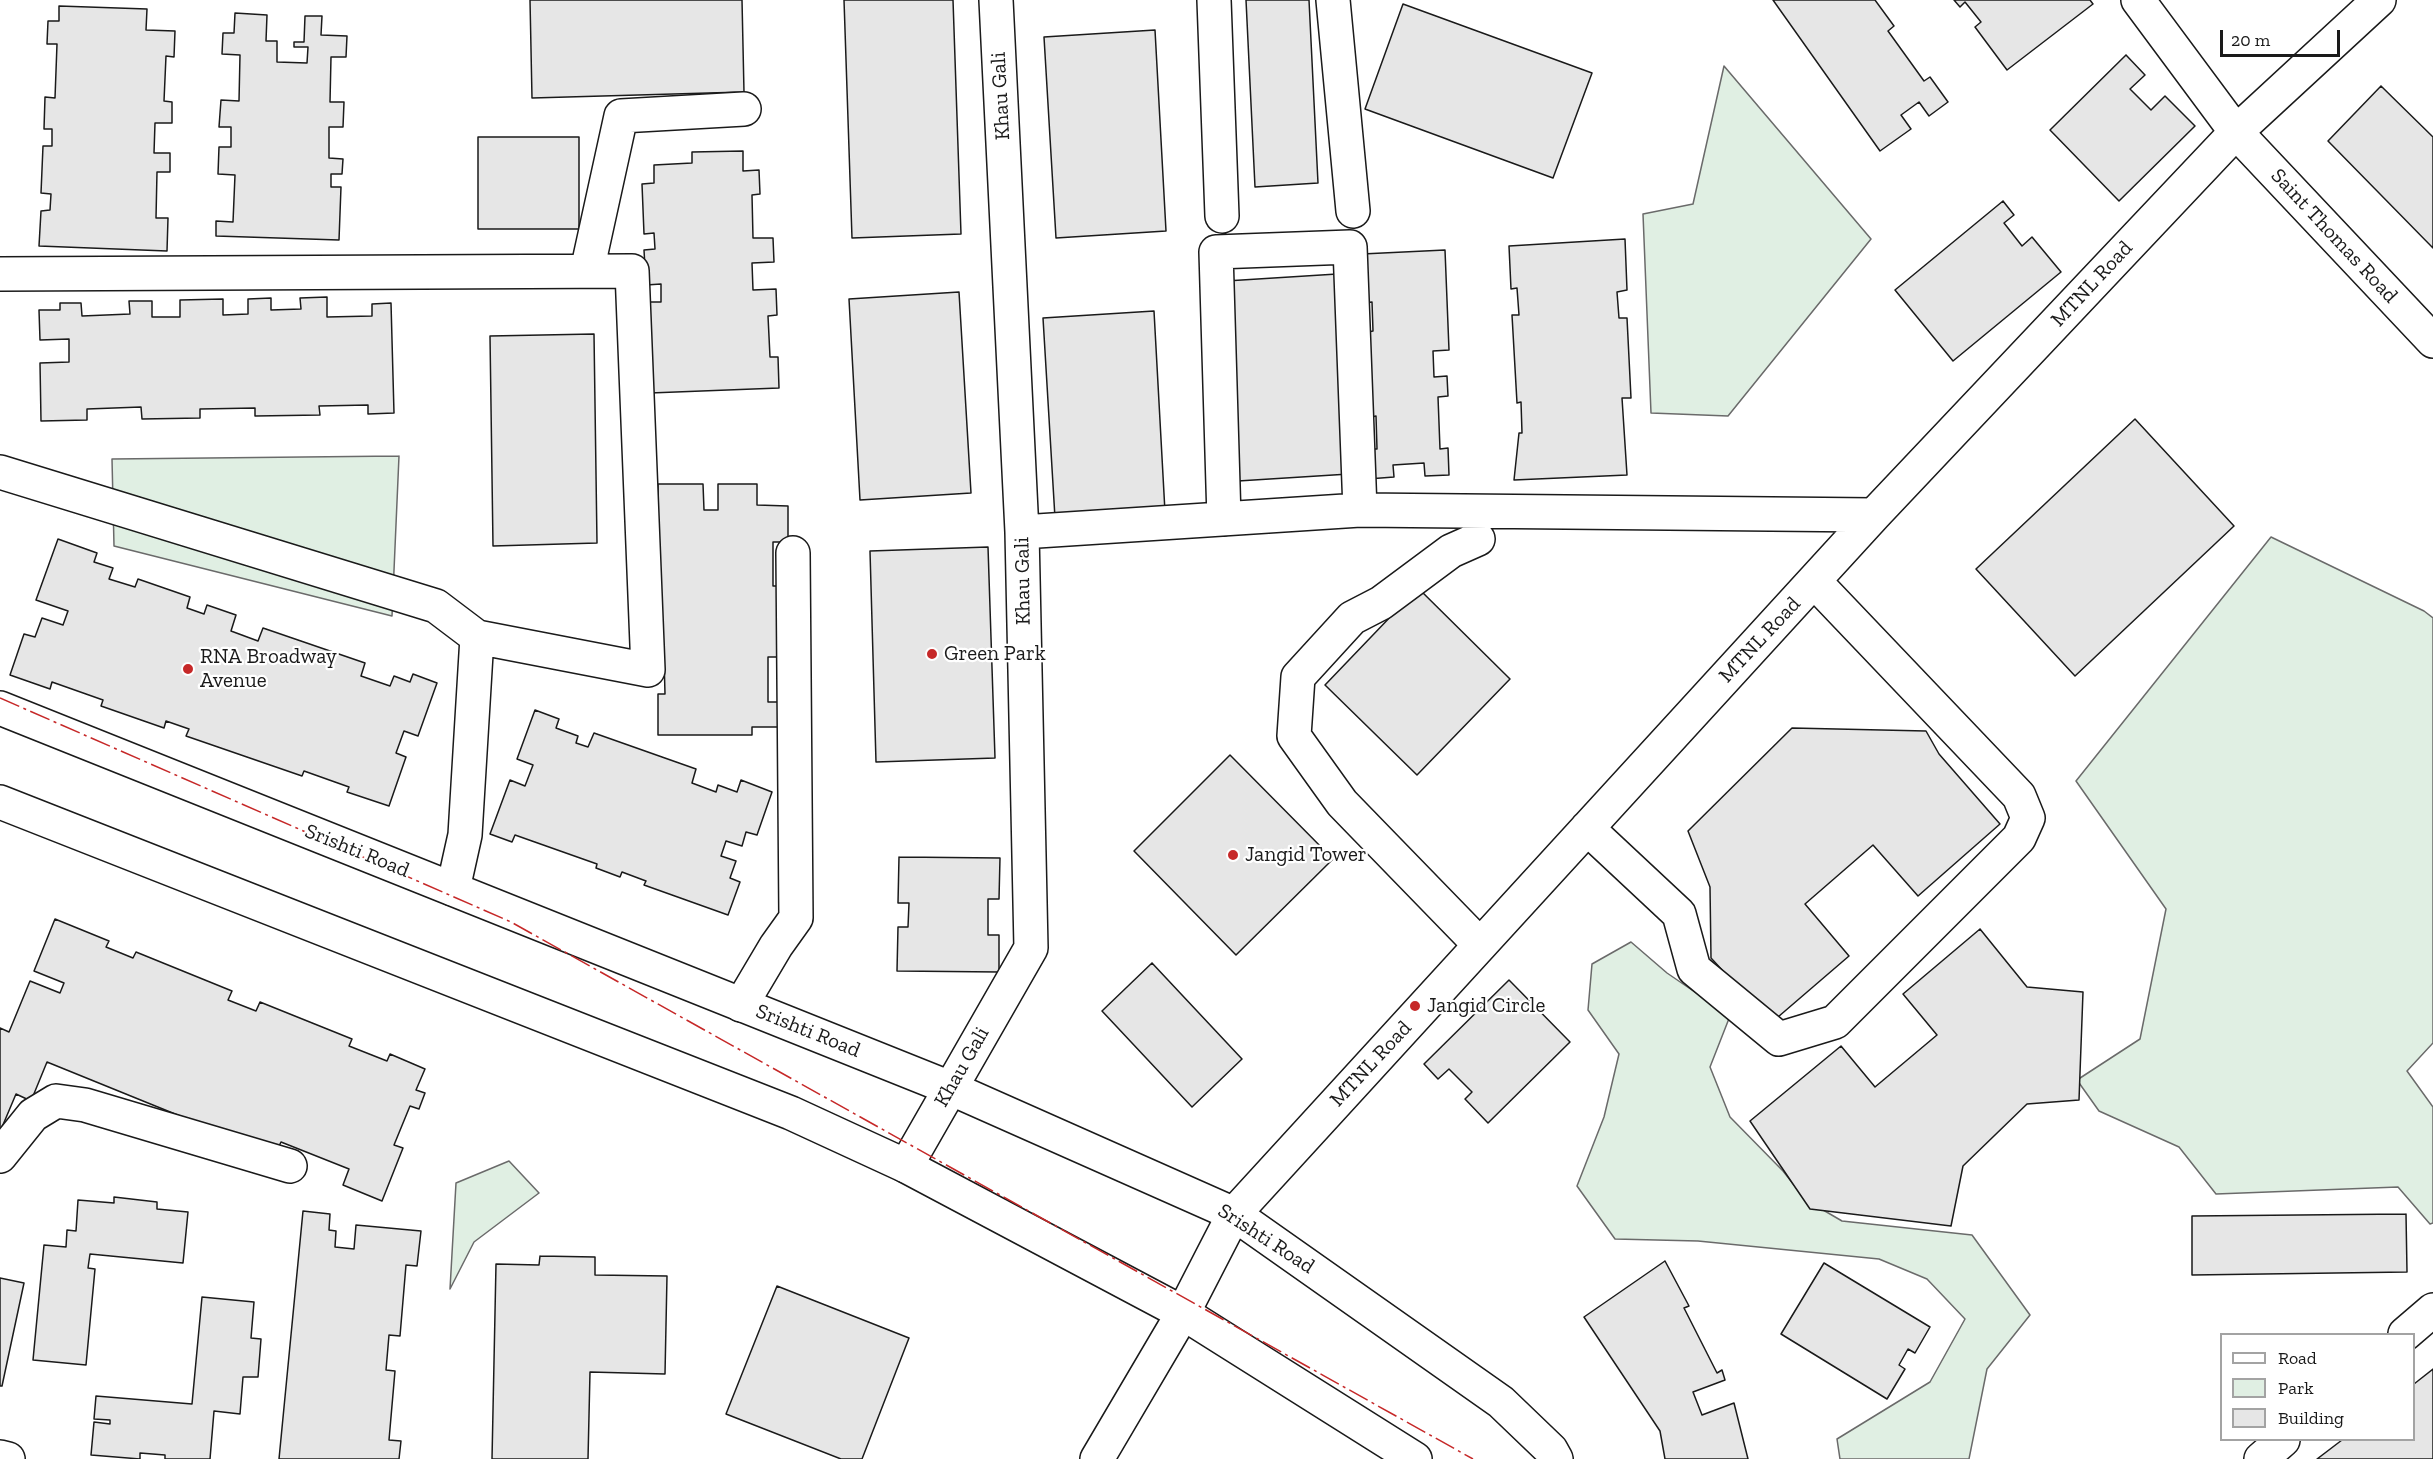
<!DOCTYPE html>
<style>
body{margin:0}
#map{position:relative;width:2433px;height:1459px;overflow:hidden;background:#fff;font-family:"Zilla Slab",serif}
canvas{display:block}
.legend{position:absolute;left:2220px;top:1333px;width:195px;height:108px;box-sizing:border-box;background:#fff;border:2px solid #a3a3a3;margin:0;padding:8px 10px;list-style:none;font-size:18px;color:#1a1a1a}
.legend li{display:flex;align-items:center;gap:12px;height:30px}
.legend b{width:30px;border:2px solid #a3a3a3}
.scale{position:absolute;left:2220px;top:30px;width:120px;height:27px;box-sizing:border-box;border:3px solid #1a1a1a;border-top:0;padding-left:8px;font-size:18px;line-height:21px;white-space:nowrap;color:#1a1a1a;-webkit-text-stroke:4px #fff;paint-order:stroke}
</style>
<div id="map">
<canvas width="2433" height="1459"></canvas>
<ul class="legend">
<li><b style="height:8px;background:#fff"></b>Road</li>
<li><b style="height:16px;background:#e0efe3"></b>Park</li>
<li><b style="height:16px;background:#e6e6e6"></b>Building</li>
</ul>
<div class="scale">20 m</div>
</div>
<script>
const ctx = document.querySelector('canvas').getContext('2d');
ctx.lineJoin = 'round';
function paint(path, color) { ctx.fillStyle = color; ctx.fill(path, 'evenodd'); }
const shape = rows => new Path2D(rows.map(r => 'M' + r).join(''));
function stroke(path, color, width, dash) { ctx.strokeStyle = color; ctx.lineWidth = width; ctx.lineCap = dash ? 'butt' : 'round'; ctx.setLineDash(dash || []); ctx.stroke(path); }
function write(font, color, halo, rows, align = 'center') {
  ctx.font = font + ' "Zilla Slab",serif'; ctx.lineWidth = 4.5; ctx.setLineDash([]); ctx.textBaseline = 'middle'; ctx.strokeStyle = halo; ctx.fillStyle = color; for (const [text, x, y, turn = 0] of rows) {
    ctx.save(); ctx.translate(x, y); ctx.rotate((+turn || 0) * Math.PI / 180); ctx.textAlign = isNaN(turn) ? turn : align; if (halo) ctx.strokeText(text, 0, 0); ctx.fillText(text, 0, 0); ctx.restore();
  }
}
const green = shape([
 [1724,66,1871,239,1728,416,1651,413,1643,214,1693,204,1724,66],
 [399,456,392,616,114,546,112,459,399,456],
 [2271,537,2424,611,2433,618,2433,1043,2407,1071,2433,1107,2433,1223,2430,1224,2398,1187,2216,1194,2179,1147,2099,1111,2077,1080,2140,1039,2166,909,2076,781,2271,537],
 [1631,942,1667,973,1730,1016,1710,1067,1730,1117,1783,1171,1806,1200,1842,1221,1972,1235,2030,1315,1987,1369,1969,1459,1840,1459,1837,1439,1930,1382,1965,1319,1927,1279,1879,1259,1698,1241,1615,1239,1577,1186,1604,1117,1619,1054,1588,1010,1592,964,1631,942],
 [509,1161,539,1193,474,1242,450,1289,456,1183,509,1161]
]);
const building = shape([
 [530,0,742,0,744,92,532,98,530,0],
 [844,0,953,0,961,234,852,238,844,0],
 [1246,0,1309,0,1318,183,1255,187,1246,0],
 [1773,0,1875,0,1894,26,1888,31,1924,81,1930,77,1948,102,1929,116,1919,102,1901,115,1911,129,1880,151,1773,0],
 [1954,0,2090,0,2093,4,2007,70,1975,27,1981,22,1965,2,1960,7,1954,0],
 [1403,4,1592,73,1553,178,1365,109,1403,4],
 [59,6,147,9,146,30,175,31,174,57,166,56,164,101,172,102,172,123,155,123,154,153,170,153,170,172,157,172,156,218,168,218,167,251,39,246,41,211,50,210,51,194,41,193,43,146,52,146,52,129,44,129,45,97,55,98,57,44,47,44,48,21,59,21,59,6],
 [235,13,267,15,266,41,277,41,277,62,307,63,308,47,294,47,294,42,304,42,305,16,322,16,321,35,347,36,346,57,331,57,330,102,344,102,343,127,329,127,329,158,343,159,342,174,331,174,331,187,341,187,339,240,216,236,216,221,233,222,235,175,218,174,219,147,231,147,231,127,219,127,221,100,239,101,240,55,222,54,223,33,234,33,235,13],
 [1155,30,1166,231,1056,238,1044,37,1155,30],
 [2126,55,2145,75,2130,89,2151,110,2165,96,2195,126,2119,201,2050,130,2126,55],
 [2381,86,2433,137,2433,248,2328,141,2381,86],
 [478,137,579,137,579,229,478,229,478,137],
 [743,151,743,171,759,170,760,194,752,195,753,238,773,238,774,262,752,263,753,290,776,289,777,315,768,316,770,357,778,357,779,388,650,393,646,302,661,302,661,284,646,285,644,250,655,249,654,233,644,234,642,184,654,183,654,165,692,163,692,152,743,151],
 [2003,201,2014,215,2004,223,2022,246,2032,237,2061,272,1953,361,1895,290,2003,201],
 [1625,239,1627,290,1617,292,1619,318,1627,318,1631,398,1622,398,1627,475,1514,480,1519,433,1522,433,1521,402,1517,403,1512,315,1519,315,1517,288,1511,289,1509,246,1625,239],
 [1445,250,1449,350,1433,351,1434,377,1447,376,1448,396,1438,397,1440,449,1448,448,1449,475,1425,476,1424,463,1393,465,1394,477,1368,479,1367,449,1377,449,1376,416,1372,417,1368,332,1373,331,1372,302,1364,303,1362,254,1445,250],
 [1337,274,1349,474,1238,481,1226,281,1337,274],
 [959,292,971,493,860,500,849,299,959,292],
 [327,297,327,317,372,316,372,304,391,303,394,413,368,414,368,405,319,406,320,415,255,416,255,408,200,409,200,418,142,419,141,407,87,409,87,420,41,421,40,363,69,362,69,339,40,340,39,310,60,310,60,303,81,303,82,316,130,314,129,301,152,301,152,317,180,317,180,300,223,299,223,315,248,314,248,299,271,298,271,310,301,309,300,298,327,297],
 [1154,311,1165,512,1055,518,1043,318,1154,311],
 [594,334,597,543,493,546,490,336,594,334],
 [2135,419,2234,526,2075,676,1976,569,2135,419],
 [658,484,703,484,704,510,718,510,718,484,757,484,757,505,788,506,788,542,773,542,773,586,788,586,788,657,768,657,768,702,779,702,779,727,752,727,752,735,658,735,658,694,665,694,664,657,658,657,658,484],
 [58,539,97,553,94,562,113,568,109,579,135,587,138,579,190,597,187,608,204,614,207,605,236,615,231,631,258,641,263,628,365,663,361,676,390,686,394,676,410,682,413,674,437,683,418,736,404,731,396,753,406,757,389,806,347,792,349,787,304,771,302,776,186,736,189,729,166,721,164,728,101,706,103,700,52,682,50,689,10,675,24,634,35,637,42,618,63,625,68,611,36,600,58,539],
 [988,547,995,758,876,762,870,551,988,547],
 [1418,588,1510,679,1417,775,1325,685,1418,588],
 [535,710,559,719,556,728,578,736,576,743,588,747,594,733,696,769,692,783,716,792,718,785,737,792,741,780,772,792,757,835,746,832,742,846,726,841,721,856,736,861,730,878,740,882,728,915,644,885,646,881,622,872,620,877,596,868,597,864,515,835,512,842,490,834,510,780,525,786,533,765,517,759,535,710],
 [1792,728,1926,731,1939,754,2000,824,1918,896,1873,845,1805,904,1849,956,1771,1023,1711,958,1710,887,1688,831,1792,728],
 [1230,755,1333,859,1236,955,1134,851,1230,755],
 [899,857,1000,858,999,899,988,899,988,935,999,935,999,972,897,971,898,927,908,927,909,903,898,903,899,857],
 [55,919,109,941,106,947,133,958,136,952,232,991,228,1000,256,1011,260,1002,352,1039,349,1046,387,1061,390,1054,425,1069,416,1090,425,1093,419,1109,410,1106,394,1145,403,1148,382,1201,343,1185,349,1169,281,1142,278,1148,249,1144,47,1062,31,1101,16,1094,0,1132,0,1028,9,1032,30,981,60,993,64,983,34,971,55,919],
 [1980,929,2027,987,2083,992,2079,1100,2027,1104,1963,1166,1951,1226,1810,1209,1750,1121,1841,1046,1875,1087,1937,1035,1903,994,1980,929],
 [1152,963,1242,1059,1192,1107,1102,1011,1152,963],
 [1509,980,1570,1042,1488,1123,1465,1099,1472,1092,1449,1069,1438,1079,1424,1064,1509,980],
 [114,1197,157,1202,157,1209,188,1212,183,1263,90,1254,88,1268,95,1269,86,1365,33,1360,44,1245,66,1247,67,1230,76,1231,78,1200,114,1203,114,1197],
 [303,1211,330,1214,329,1230,336,1231,335,1247,354,1249,356,1225,421,1231,417,1266,406,1265,400,1336,389,1335,386,1370,395,1371,389,1440,401,1441,399,1459,279,1459,303,1211],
 [2406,1214,2407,1272,2192,1275,2192,1216,2406,1214],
 [540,1256,595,1257,595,1275,667,1276,665,1374,590,1372,588,1459,492,1459,496,1264,539,1265,540,1256],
 [1665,1261,1689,1306,1684,1308,1717,1373,1722,1370,1725,1380,1693,1392,1702,1415,1734,1403,1748,1459,1665,1459,1660,1431,1584,1317,1665,1261],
 [1824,1263,1930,1327,1915,1353,1908,1349,1899,1365,1905,1369,1887,1399,1781,1334,1824,1263],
 [0,1278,24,1283,2,1386,0,1386,0,1278],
 [777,1286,909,1338,862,1459,841,1459,726,1414,777,1286],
 [202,1297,254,1302,251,1338,261,1339,258,1377,243,1377,240,1414,214,1411,210,1459,165,1459,165,1455,140,1453,140,1459,91,1455,94,1422,110,1424,110,1420,94,1419,96,1396,192,1404,202,1297],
 [2433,1369,2433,1459,2317,1459,2342,1440,2414,1440,2414,1384,2433,1369]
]);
const minor = shape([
 [1214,0,1222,216],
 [1333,0,1353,211],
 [2138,0,2236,132,2433,341],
 [587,271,621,116,744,109],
 [0,274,632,271,648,670,477,637,465,835,453,889],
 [0,472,436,606,477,637],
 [1224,519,1216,252,1350,247,1360,510],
 [1022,532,1360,510,1874,515],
 [1478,539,1451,551,1381,603,1352,618,1298,677,1294,736,1342,803,1480,945],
 [1587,828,1679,914,1694,969,1779,1039,1835,1022,2019,838,2028,818,2019,796,1814,581],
 [741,1005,776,946,796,918,793,553],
 [0,1156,33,1115,56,1101,85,1105,290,1166],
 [906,1166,1031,948,1022,532,996,0],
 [2405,1334,2433,1310],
 [0,1457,8,1459],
 [1097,1459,1183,1313,1234,1214,1874,515,2236,132,2379,0],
 [2261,1459,2283,1440]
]);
const major = shape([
 [0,708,950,1088,1234,1214,1501,1402,1551,1450,1556,1459],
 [0,802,791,1113,906,1166,1183,1313,1415,1459]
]);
const power = shape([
 [0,698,511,922,1473,1459]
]);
const markers = [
 [932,654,6,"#c62828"],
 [188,669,6,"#c62828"],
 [1233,855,6,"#c62828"],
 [1415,1006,6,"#c62828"]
];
const streetNames = [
 ["Khau Gali",1001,96,-93],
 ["Saint Thomas Road",2334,236,47],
 ["MTNL Road",2092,284,-47],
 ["Khau Gali",1023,581,-91],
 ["MTNL Road",1760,640,-47],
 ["Srishti Road",357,851,22],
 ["Srishti Road",808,1031,22],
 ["MTNL Road",1371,1064,-47],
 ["Khau Gali",962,1067,-60],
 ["Srishti Road",1266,1239,33]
];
const poiNames = [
 ["Green Park",944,654],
 ["RNA Broadway",200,657],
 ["Avenue",200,681],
 ["Jangid Tower",1245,855],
 ["Jangid Circle",1427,1006]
];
paint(green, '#e0efe3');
stroke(green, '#6a6a6a', 1.5);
paint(building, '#e6e6e6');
stroke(building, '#1a1a1a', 1.5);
stroke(minor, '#1a1a1a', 36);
stroke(major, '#1a1a1a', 36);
stroke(minor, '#fff', 33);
stroke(major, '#fff', 33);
stroke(power, '#c62828', 1.5, [21, 4.5, 3, 4.5]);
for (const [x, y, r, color] of markers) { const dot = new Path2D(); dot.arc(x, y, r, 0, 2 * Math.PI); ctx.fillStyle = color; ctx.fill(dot); stroke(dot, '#fff', 2); }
write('21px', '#1a1a1a', '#fff', streetNames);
write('21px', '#1a1a1a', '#fff', poiNames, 'left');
</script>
